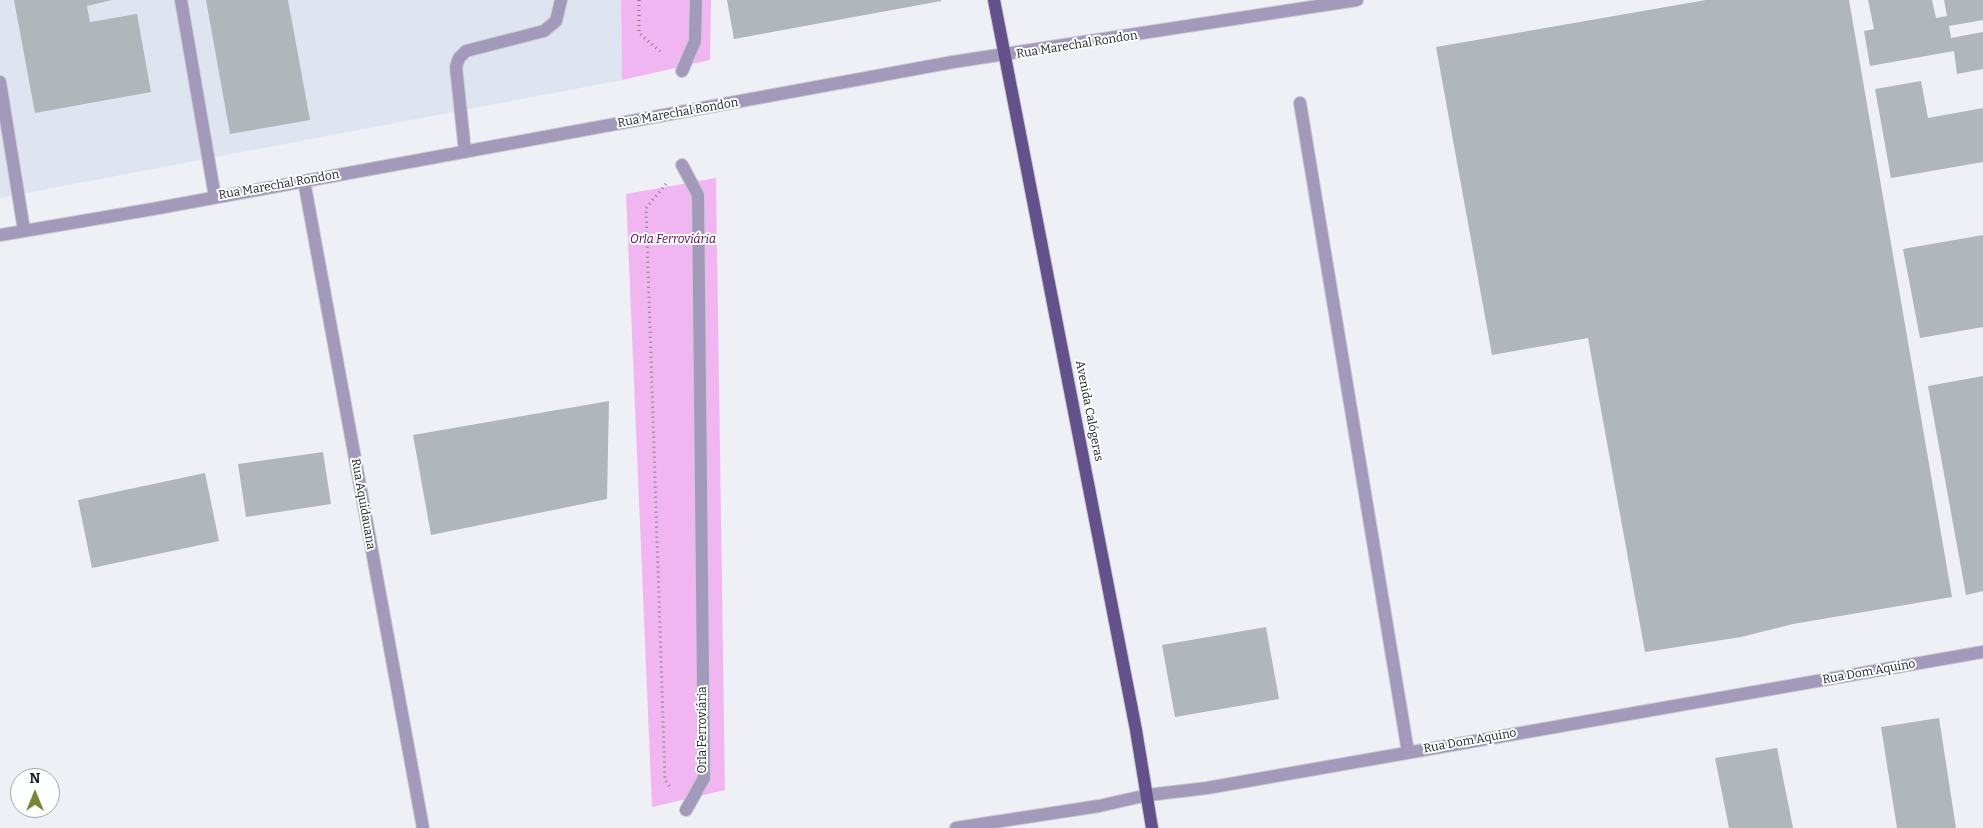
<!DOCTYPE html>
<meta charset="utf-8">
<style>
body{margin:0}
#map{position:relative;width:1983px;height:828px;overflow:hidden;background:#eef0f6;font-family:Bitter,serif}
canvas{display:block}
.north{position:absolute;left:10px;top:768px;width:50px;height:50px;box-sizing:border-box;background:#fdfeff;border:1px solid #a6a7a8;border-radius:50%;rotate:0deg;font-size:14px;font-weight:700;line-height:20px;text-align:center;color:#232426}
.north::after{content:'';display:block;margin:auto;width:18px;height:22px;background:#768635;clip-path:polygon(50% 0,100% 100%,50% 72%,0 100%)}
</style>
<div id="map">
<canvas width="1983" height="828"></canvas>
<div class="north">N</div>
</div>
<script>
const ctx = document.querySelector('canvas').getContext('2d');
ctx.lineJoin = 'round';
function paint(path, color) { ctx.fillStyle = color; ctx.fill(path, 'evenodd'); }
const shape = rows => new Path2D(rows.map(r => 'M' + r).join(''));
function stroke(path, color, width, dash) { ctx.strokeStyle = color; ctx.lineWidth = width; ctx.lineCap = dash ? 'butt' : 'round'; ctx.setLineDash(dash || []); ctx.stroke(path); }
function write(font, color, halo, rows, align = 'center') {
  ctx.font = font + ' Bitter,serif'; ctx.lineWidth = 4; ctx.setLineDash([]); ctx.textBaseline = 'middle'; ctx.strokeStyle = halo; ctx.fillStyle = color; for (const [text, x, y, turn = 0] of rows) {
    ctx.save(); ctx.translate(x, y); ctx.rotate((+turn || 0) * Math.PI / 180); ctx.textAlign = isNaN(turn) ? turn : align; if (halo) ctx.strokeText(text, 0, 0); ctx.fillText(text, 0, 0); ctx.restore();
  }
}
const built = shape([
 [0,0,621,0,622,80,0,198]
]);
const green = shape([
 [621,0,711,0,710,60,622,80],
 [716,178,725,790,652,807,626,194]
]);
const building = shape([
 [14,0,112,0,87,6,90,22,137,14,151,92,35,113],
 [206,0,288,0,310,120,230,134],
 [727,0,941,0,941,1,734,39],
 [1706,0,1849,0,1952,597,1793,624,1741,637,1645,652,1588,338,1492,355,1436,47],
 [1868,0,1932,0,1936,18,1947,16,1944,0,1983,0,1983,20,1949,26,1951,38,1983,32,1983,69,1957,74,1954,51,1870,66,1864,31,1874,29],
 [1921,81,1928,118,1983,108,1983,162,1891,178,1875,89],
 [1983,235,1983,327,1920,338,1903,249],
 [1983,376,1983,591,1966,595,1928,386],
 [609,401,607,499,431,535,413,435],
 [323,452,331,504,246,517,238,464],
 [205,473,219,541,92,568,78,500],
 [1266,627,1279,699,1175,717,1162,645],
 [1939,718,1956,828,1897,828,1881,727],
 [1777,748,1793,828,1729,828,1715,758]
]);
const path = shape([
 [639,0,639,33,663,54],
 [666,184,646,208,665,780,671,788]
]);
const minor = shape([
 [181,0,215,197],
 [682,71,695,41,696,0],
 [0,82,24,230],
 [1300,103,1408,752],
 [465,152,456,67,459,58,466,51,544,31,556,21,561,0],
 [682,165,698,195,704,778,686,810],
 [304,181,423,828],
 [0,235,153,209,953,62,1357,0],
 [956,828,1099,806,1148,795,1207,788,1983,652]
]);
const major = shape([
 [994,0,1136,730,1152,828]
]);
const streetNames = [
 ["Rua Marechal Rondon",1077,45,-9],
 ["Rua Marechal Rondon",678,113,-10],
 ["Rua Marechal Rondon",279,185,-10],
 ["Avenida Calógeras",1089,411,79],
 ["Rua Aquidauana",363,504,80],
 ["Rua Dom Aquino",1869,672,-10],
 ["Orla Ferroviária",703,730,-90],
 ["Rua Dom Aquino",1470,741,-10]
];
const parkNames = [
 ["Orla Ferroviária",673,240]
];
paint(built, '#dfe4f1');
paint(green, '#f1b6f1');
paint(building, '#b1b6ba');
stroke(minor, '#c9cbd1', 14);
stroke(major, '#c9cbd1', 14);
stroke(path, '#7f8184', 3, [1, 4]);
stroke(minor, '#a299bb', 12);
stroke(major, '#63518c', 12);
write('12px', '#232426', '#fdfeff', streetNames);
write('italic 12px', '#540557', '#fdfeff', parkNames);
</script>
